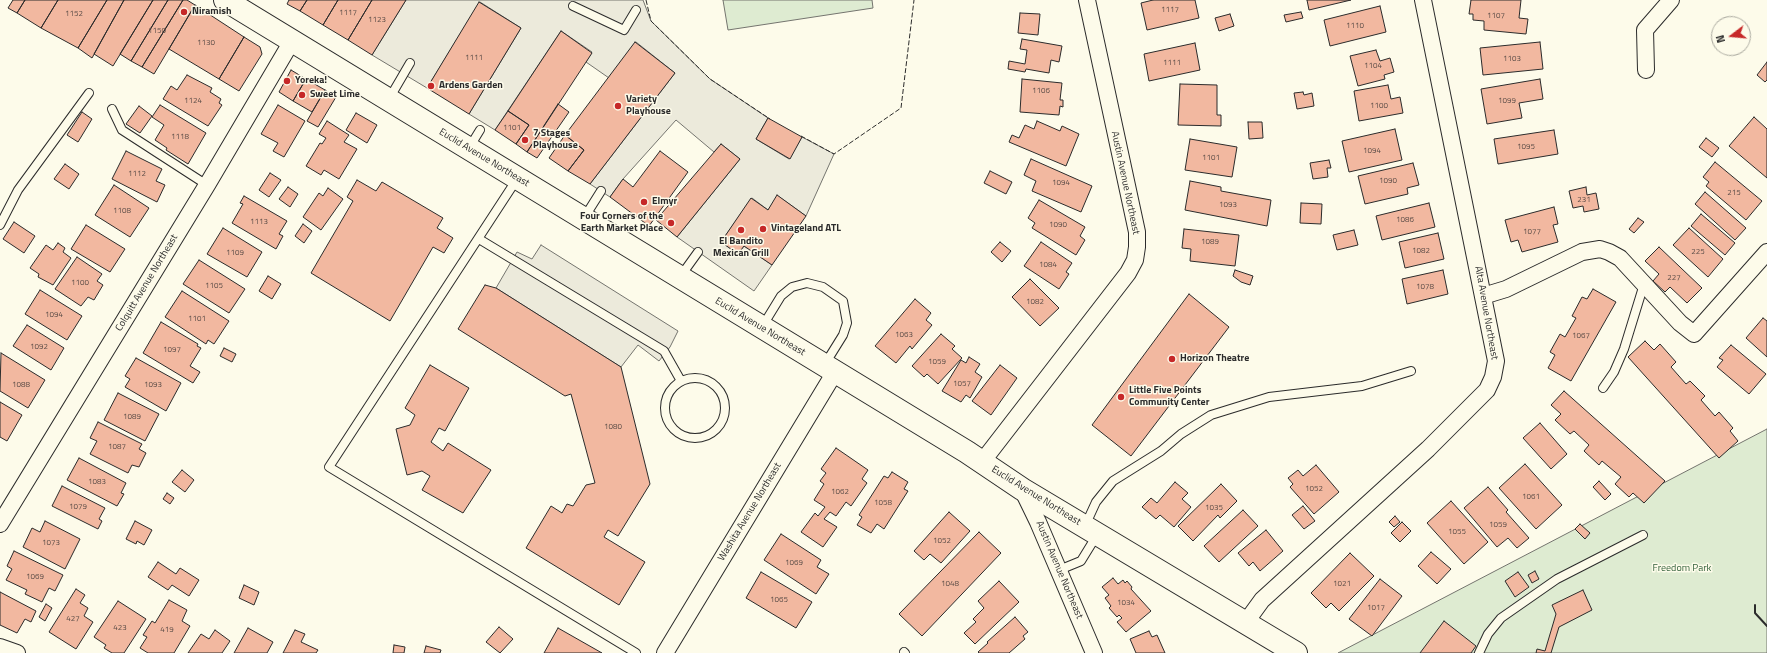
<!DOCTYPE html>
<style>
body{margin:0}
#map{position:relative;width:1767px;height:653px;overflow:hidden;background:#fdfbea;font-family:"Titillium Web",sans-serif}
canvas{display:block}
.north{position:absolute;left:1711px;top:16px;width:40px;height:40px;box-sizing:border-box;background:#fdfbea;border:1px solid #a9a89e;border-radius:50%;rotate:254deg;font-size:11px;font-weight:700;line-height:16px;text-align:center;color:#2b2b2b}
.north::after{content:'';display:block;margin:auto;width:14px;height:18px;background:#c62828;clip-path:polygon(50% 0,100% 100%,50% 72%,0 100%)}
</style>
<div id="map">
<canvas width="1767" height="653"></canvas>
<div class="north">N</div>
</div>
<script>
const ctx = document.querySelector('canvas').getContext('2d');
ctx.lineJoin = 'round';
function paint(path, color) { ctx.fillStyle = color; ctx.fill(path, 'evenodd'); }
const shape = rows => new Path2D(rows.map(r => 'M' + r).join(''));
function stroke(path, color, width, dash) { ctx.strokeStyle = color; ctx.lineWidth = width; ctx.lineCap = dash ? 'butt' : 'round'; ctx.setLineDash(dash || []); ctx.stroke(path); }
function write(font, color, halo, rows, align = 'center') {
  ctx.font = font + ' "Titillium Web",sans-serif'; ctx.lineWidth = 3; ctx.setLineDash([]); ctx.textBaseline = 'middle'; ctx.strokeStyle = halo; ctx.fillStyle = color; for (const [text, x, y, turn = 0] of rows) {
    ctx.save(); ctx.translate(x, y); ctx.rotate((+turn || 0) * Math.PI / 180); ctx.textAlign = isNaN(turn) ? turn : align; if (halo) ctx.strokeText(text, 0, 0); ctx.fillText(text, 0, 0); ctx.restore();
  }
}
const green = shape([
 [723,0,872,0,873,8,728,30,723,0],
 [1767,429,1767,653,1338,653,1767,429]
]);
const parking = shape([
 [406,0,643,0,651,21,710,79,768,118,756,139,789,159,802,137,834,154,806,216,778,196,768,210,752,198,721,242,738,254,744,246,772,265,754,291,677,237,740,159,721,144,714,152,676,120,623,179,610,197,590,184,675,73,636,42,609,78,586,62,592,52,561,31,495,130,469,114,521,28,480,2,427,88,372,55,406,0],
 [541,245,678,331,670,347,659,361,638,345,621,367,496,288,517,252,532,259,541,245]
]);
const building = shape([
 [13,0,25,0,17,13,8,8,13,0],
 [25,0,58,0,41,28,17,13,25,0],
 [58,0,107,0,78,48,41,28,58,0],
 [107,0,124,0,92,58,78,48,107,0],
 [124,0,153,0,113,66,94,54,124,0],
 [153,0,168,0,131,61,120,54,153,0],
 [168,0,183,0,142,67,131,61,168,0],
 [183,0,187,0,195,5,154,74,142,67,183,0],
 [289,0,307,0,300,11,287,4,289,0],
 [307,0,338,0,323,25,300,11,307,0],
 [338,0,372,0,348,40,323,25,338,0],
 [372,0,406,0,372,55,348,40,372,0],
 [1153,0,1195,0,1199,18,1147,30,1141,3,1153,0],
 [1307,0,1351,0,1309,10,1307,0],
 [1471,0,1521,0,1519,18,1528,19,1526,34,1484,30,1484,21,1473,20,1473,14,1469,14,1471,0],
 [479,2,521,28,469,114,427,88,479,2],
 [195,5,244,37,219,79,169,49,195,5],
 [1380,6,1386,32,1330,46,1324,20,1380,6],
 [1301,12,1303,18,1286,22,1284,15,1301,12],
 [1020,13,1040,14,1038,35,1018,33,1020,13],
 [1230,14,1234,26,1219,31,1215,18,1230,14],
 [561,31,592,53,527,152,516,144,529,125,508,111,561,31],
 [244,37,260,47,262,54,239,91,219,79,244,37],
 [1022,39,1062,46,1059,62,1051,60,1049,73,1026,69,1025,72,1008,69,1009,61,1025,64,1027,50,1020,49,1022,39],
 [635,42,675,73,590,184,568,171,584,150,565,135,635,42],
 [1540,42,1543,69,1483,75,1480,48,1540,42],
 [1195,43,1200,70,1149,81,1144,54,1195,43],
 [1376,50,1380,61,1390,58,1394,72,1384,75,1385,79,1358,86,1350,56,1376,50],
 [1767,62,1767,80,1765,82,1757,75,1767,62],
 [291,70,306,79,293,101,279,92,291,70],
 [187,75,212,88,210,92,221,99,219,103,222,105,208,126,163,99,171,86,177,90,187,75],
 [306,79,325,90,312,112,293,101,306,79],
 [1022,79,1062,83,1060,100,1063,100,1063,107,1060,106,1059,115,1020,112,1022,79],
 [1540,79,1543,99,1519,103,1522,118,1487,124,1481,89,1540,79],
 [1180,84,1217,85,1217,115,1221,115,1221,126,1178,125,1180,84],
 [1388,85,1391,99,1400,97,1403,113,1359,121,1354,91,1388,85],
 [325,90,336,97,318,127,307,121,325,90],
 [1303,92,1304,95,1312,93,1314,106,1297,109,1294,93,1303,92],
 [558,104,569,112,537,158,527,152,558,104],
 [160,105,206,133,188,164,166,150,167,148,155,140,164,125,152,117,160,105],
 [278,105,305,121,284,157,273,151,278,143,261,134,278,105],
 [139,106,152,116,140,133,126,124,139,106],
 [508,111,529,125,516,144,495,130,508,111],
 [82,112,92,119,78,142,67,135,82,112],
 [356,113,377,125,367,143,346,130,356,113],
 [1754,117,1767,129,1767,178,1729,146,1754,117],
 [768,118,802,137,790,159,756,139,768,118],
 [327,121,349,135,344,142,357,149,339,179,324,170,321,175,306,166,320,143,322,144,326,138,319,134,327,121],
 [1037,121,1060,131,1062,126,1079,134,1066,166,1009,142,1012,135,1019,138,1025,125,1034,129,1037,121],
 [1248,122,1262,122,1263,138,1249,139,1248,122],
 [1395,129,1402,160,1349,172,1342,141,1395,129],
 [1554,130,1558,154,1498,164,1494,139,1554,130],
 [565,135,584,150,568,171,549,158,565,135],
 [1706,138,1719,148,1712,157,1699,147,1706,138],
 [1190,139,1237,147,1232,177,1185,170,1190,139],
 [721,144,740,159,677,237,656,220,721,144],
 [126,151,162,169,156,181,165,185,157,202,112,179,126,151],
 [660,151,688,172,649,226,610,197,623,179,633,187,660,151],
 [1031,159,1092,186,1081,212,1032,191,1036,181,1024,175,1031,159],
 [1329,160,1331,168,1327,168,1328,177,1313,179,1310,163,1329,160],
 [1715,162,1762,201,1746,220,1706,186,1709,182,1703,177,1715,162],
 [1413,163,1419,185,1407,188,1408,194,1365,204,1358,176,1413,163],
 [65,164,79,174,69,189,54,179,65,164],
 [990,171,1012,182,1006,194,984,183,990,171],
 [270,173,281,180,269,197,259,190,270,173],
 [357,180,376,191,382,182,443,218,437,228,453,238,444,253,433,247,390,321,311,273,353,201,347,197,357,180],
 [1190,181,1221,187,1221,191,1271,200,1267,226,1185,210,1190,181],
 [114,185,149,208,130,237,95,215,114,185],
 [288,187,298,194,290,207,279,199,288,187],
 [1586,187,1587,195,1596,193,1599,209,1584,212,1583,206,1573,208,1569,191,1586,187],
 [328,188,343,199,321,230,303,217,319,193,323,196,328,188],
 [1705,192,1746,228,1735,240,1695,204,1705,192],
 [777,195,806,216,772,265,744,246,738,254,721,242,751,198,768,210,777,195],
 [244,196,287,221,279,234,283,236,276,249,232,223,243,204,240,203,244,196],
 [1039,200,1085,227,1080,236,1085,240,1076,255,1032,228,1035,223,1028,218,1039,200],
 [1301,203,1322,204,1321,224,1300,223,1301,203],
 [1429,203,1435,227,1382,240,1376,216,1429,203],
 [1554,207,1558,224,1553,225,1558,242,1522,252,1518,240,1511,242,1505,220,1554,207],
 [1701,214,1735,243,1725,255,1691,226,1701,214],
 [1638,218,1644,222,1634,233,1629,229,1638,218],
 [14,222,35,236,24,253,3,239,14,222],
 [303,224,312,231,304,243,295,236,303,224],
 [86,225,125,249,110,272,71,249,86,225],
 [223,228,262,252,247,277,207,254,223,228],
 [1689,228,1723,259,1708,277,1673,245,1689,228],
 [1184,229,1239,235,1235,266,1190,261,1191,249,1182,248,1184,229],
 [1354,230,1358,245,1337,250,1333,235,1354,230],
 [1438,233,1444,259,1405,268,1399,242,1438,233],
 [1000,242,1011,251,1002,262,991,252,1000,242],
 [1041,242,1072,263,1066,272,1069,274,1059,289,1024,266,1041,242],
 [58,243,65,248,63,252,71,258,53,285,38,277,39,274,30,268,46,245,53,250,58,243],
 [1659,247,1702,288,1687,303,1670,287,1665,292,1653,281,1659,274,1645,261,1659,247],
 [77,257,102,274,97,281,103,285,94,300,88,297,81,306,55,289,77,257],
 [199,260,245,289,229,313,183,284,199,260],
 [1235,270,1253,276,1250,285,1241,282,1233,276,1235,270],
 [1443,270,1448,294,1407,304,1402,279,1443,270],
 [268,276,281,284,272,299,259,291,268,276],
 [1030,279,1059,308,1040,326,1012,297,1030,279],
 [485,285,496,288,621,367,650,484,618,536,608,530,604,537,645,562,619,605,526,548,551,506,562,513,567,504,573,506,586,485,595,483,571,394,565,396,458,329,485,285],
 [1593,289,1616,302,1571,381,1548,368,1555,355,1550,352,1560,334,1565,337,1576,318,1572,316,1582,297,1587,299,1593,289],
 [40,290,82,316,67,340,25,314,40,290],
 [182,291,229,321,214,344,208,340,206,344,165,317,182,291],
 [1189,294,1229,327,1131,456,1092,425,1189,294],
 [915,299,931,313,926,320,932,325,912,349,910,346,896,363,875,346,915,299],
 [1763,318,1767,321,1767,357,1746,338,1763,318],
 [161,322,198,344,197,346,201,348,190,366,200,372,193,383,143,353,161,322],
 [27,325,64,348,51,370,13,346,27,325],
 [941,334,955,346,952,349,962,358,938,384,927,374,924,377,912,366,941,334],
 [1645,341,1654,350,1660,344,1676,362,1671,367,1686,384,1690,381,1705,396,1701,400,1715,416,1719,412,1733,428,1730,431,1738,441,1719,458,1628,357,1645,341],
 [1731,345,1766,374,1749,394,1717,367,1723,360,1719,358,1731,345],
 [224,348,236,354,232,362,220,356,224,348],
 [1,353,45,380,28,408,0,391,1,353],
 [969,357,980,364,975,372,982,377,970,398,966,395,961,402,942,391,961,360,966,363,969,357],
 [136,358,181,383,166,411,125,387,130,379,125,376,136,358],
 [430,365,469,388,445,431,439,428,431,442,443,451,448,443,491,470,463,513,422,490,430,476,422,471,407,475,396,429,410,425,415,415,405,408,430,365],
 [1000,365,1017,378,991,415,972,401,1000,365],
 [1564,391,1665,481,1644,503,1633,493,1629,497,1615,484,1621,477,1602,461,1599,465,1584,451,1589,445,1574,431,1570,434,1555,420,1561,414,1551,405,1564,391],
 [118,393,159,414,145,441,104,420,118,393],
 [0,402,22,415,7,441,0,437,0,402],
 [98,422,142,444,139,449,146,453,139,467,132,465,128,473,90,454,97,441,90,438,98,422],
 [1540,423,1567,454,1551,469,1523,438,1540,423],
 [836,448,868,470,862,479,867,483,851,506,846,502,836,516,830,512,824,519,837,527,823,547,801,532,815,513,818,516,825,507,814,500,824,484,820,481,826,473,821,469,836,448],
 [79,458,126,483,121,493,124,494,117,506,67,480,79,458],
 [1525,464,1562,505,1536,529,1499,488,1525,464],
 [1316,465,1339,492,1314,514,1290,487,1293,484,1288,478,1298,470,1303,476,1316,465],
 [182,470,194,480,185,492,172,482,182,470],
 [892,472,908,482,904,489,908,491,884,529,877,524,871,533,857,525,862,517,859,515,884,476,888,478,892,472],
 [1599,481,1611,494,1605,500,1593,487,1599,481],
 [1175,482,1188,493,1182,499,1191,507,1174,527,1160,515,1156,519,1142,507,1151,498,1157,503,1175,482],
 [1221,484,1237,501,1220,518,1218,515,1193,541,1178,526,1221,484],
 [62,486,105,508,99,519,102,521,98,529,52,506,62,486],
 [1488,487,1508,510,1506,512,1529,538,1517,548,1508,538,1497,547,1464,508,1488,487],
 [167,493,174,498,170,504,163,499,167,493],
 [1451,501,1488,542,1464,564,1427,523,1451,501],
 [1303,506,1315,521,1304,529,1292,515,1303,506],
 [1243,510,1258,526,1219,562,1204,546,1243,510],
 [949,512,970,531,941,563,930,554,924,560,914,551,949,512],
 [1395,516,1400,522,1394,527,1389,522,1395,516],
 [45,521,80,539,65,569,23,547,32,528,40,532,45,521],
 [135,521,152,530,144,545,137,541,136,544,126,539,135,521],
 [1402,522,1411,531,1400,542,1391,533,1402,522],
 [1580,524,1590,533,1585,539,1575,529,1580,524],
 [1266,530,1283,551,1260,571,1253,562,1249,566,1238,553,1266,530],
 [979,532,1001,553,922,636,899,614,979,532],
 [781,534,821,560,817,567,829,574,816,594,764,560,781,534],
 [14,551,63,575,55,591,49,588,42,602,25,594,27,590,6,580,12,569,7,566,14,551],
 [1431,552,1451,569,1437,584,1418,566,1431,552],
 [1350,553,1374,576,1339,611,1331,603,1326,608,1311,593,1350,553],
 [158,562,176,574,180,568,199,580,189,596,172,585,168,590,148,577,158,562],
 [1535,571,1539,579,1532,583,1528,575,1535,571],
 [761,572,812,602,796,628,746,598,761,572],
 [1518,572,1529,587,1515,597,1505,581,1518,572],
 [1113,578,1118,584,1123,580,1125,583,1127,581,1132,587,1131,589,1151,611,1126,632,1117,622,1122,618,1119,615,1117,617,1109,608,1111,606,1105,598,1109,595,1102,587,1113,578],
 [1380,579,1402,596,1372,636,1349,619,1380,579],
 [999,581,1019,602,975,644,964,633,976,622,973,619,984,608,978,601,999,581],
 [244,585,259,592,254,605,239,598,244,585],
 [76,589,85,595,80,603,88,608,84,616,93,622,76,649,49,632,76,589],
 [1583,590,1592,610,1559,627,1551,653,1536,653,1537,649,1545,651,1556,614,1552,605,1583,590],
 [0,592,36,611,31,622,25,619,17,633,0,625,0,592],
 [169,600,187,610,182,621,190,626,174,653,148,653,140,648,147,637,143,635,152,621,155,623,169,600],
 [118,601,146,619,124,653,112,653,104,648,106,645,94,637,118,601],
 [46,604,52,608,45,621,39,617,46,604],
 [1015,617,1028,632,1023,636,1025,639,1009,653,979,653,978,652,988,643,987,642,1015,617],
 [1444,621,1476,646,1471,653,1420,653,1444,621],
 [499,627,513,639,500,653,486,642,499,627],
 [248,628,273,642,267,653,234,653,248,628],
 [558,628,602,653,544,653,558,628],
 [215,630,230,641,222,653,188,653,201,634,209,639,215,630],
 [295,630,305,634,301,642,318,650,316,653,283,653,295,630],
 [1149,631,1152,637,1157,635,1165,653,1136,653,1130,639,1149,631],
 [394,645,405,647,404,653,393,653,394,645],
 [426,646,441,650,440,653,424,653,426,646]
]);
const lane = shape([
 [573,6,624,30,636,10],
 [389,99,410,63],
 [112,109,122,130,207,185],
 [469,148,480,130],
 [517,179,329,467,636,653],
 [584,218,601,191],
 [0,225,18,190,89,93],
 [479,239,664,351,681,381],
 [680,277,698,252],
 [762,327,781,296,792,287,807,283,823,287,843,301,847,323,843,335,825,364],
 '665 408a30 30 0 1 1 60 0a30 30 0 1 1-60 0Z',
 [1603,388,1614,372,1624,349,1644,284],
 [1085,526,1096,502,1113,481,1161,451,1181,434,1211,415,1269,397,1362,386,1411,371],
 [1059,570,1081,561,1097,535],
 [904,652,905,653],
 [1479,653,1488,634,1501,618,1557,579,1643,535]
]);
const street = shape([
 [1646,70,1645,30,1671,0],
 [1483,296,1506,289,1582,252,1600,249,1609,252,1620,258,1680,323,1694,334,1767,252],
 [982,462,1128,273,1135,260,1137,247,1137,232,1087,0],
 [1022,489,1038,522,1094,653],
 [0,524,207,185,292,41],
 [1246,622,1262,600,1428,449,1487,390,1493,377,1496,361,1423,0],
 [0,647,17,653],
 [665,653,835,372]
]);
const secondary = shape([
 [225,0,967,452,1022,489,1296,653]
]);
const fence = shape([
 [646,0,651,21,710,79,770,119],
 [801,136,834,154,901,108,914,0]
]);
const wall = shape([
 [1755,605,1755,613,1767,626]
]);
const markers = [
 [184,12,4,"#c62828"],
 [287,81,4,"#c62828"],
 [431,86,4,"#c62828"],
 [302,95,4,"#c62828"],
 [618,106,4,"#c62828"],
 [525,140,4,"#c62828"],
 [644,202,4,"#c62828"],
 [671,223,4,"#c62828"],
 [763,229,4,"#c62828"],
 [741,230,4,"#c62828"],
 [1172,359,4,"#c62828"],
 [1121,397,4,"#c62828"]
];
const numberNames = [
 ["1117",1170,10],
 ["1117",348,13],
 ["1152",74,14],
 ["1107",1496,16],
 ["1123",377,20],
 ["1110",1355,26],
 ["1150",157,31],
 ["1130",206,43],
 ["1111",474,58],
 ["1103",1512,59],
 ["1111",1172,63],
 ["1104",1373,66],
 ["1106",1041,91],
 ["1124",193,101],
 ["1099",1507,101],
 ["1100",1379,106],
 ["1101",512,128],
 ["1118",180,137],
 ["1095",1526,147],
 ["1094",1372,151],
 ["1101",1211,158],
 ["1112",137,174],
 ["1090",1388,181],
 ["1094",1061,183],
 ["215",1734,193],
 ["231",1584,200],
 ["1093",1228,205],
 ["1108",122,211],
 ["1086",1405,220],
 ["1113",259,222],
 ["1090",1058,225],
 ["1077",1532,232],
 ["1089",1210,242],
 ["1082",1421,251],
 ["225",1698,252],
 ["1109",235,253],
 ["1084",1048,265],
 ["227",1674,278],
 ["1100",80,283],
 ["1105",214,286],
 ["1078",1425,287],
 ["1082",1035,302],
 ["1094",54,315],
 ["1101",197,319],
 ["1063",904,335],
 ["1067",1581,336],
 ["1092",39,347],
 ["1097",172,350],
 ["1059",937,362],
 ["1057",962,384],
 ["1088",21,385],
 ["1093",153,385],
 ["1089",132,417],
 ["1080",613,427],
 ["1087",117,447],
 ["1083",97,482],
 ["1052",1314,489],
 ["1062",840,492],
 ["1061",1531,497],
 ["1058",883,503],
 ["1079",78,507],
 ["1035",1214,508],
 ["1059",1498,525],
 ["1055",1457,532],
 ["1052",942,541],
 ["1073",51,543],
 ["1069",794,563],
 ["1069",35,577],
 ["1048",950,584],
 ["1021",1342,584],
 ["1065",779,600],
 ["1034",1126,603],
 ["1017",1376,608],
 ["427",73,619],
 ["423",120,628],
 ["419",167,630]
];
const poiNames = [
 ["Niramish",192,12],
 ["Yoreka!",295,81],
 ["Ardens Garden",439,86],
 ["Sweet Lime",310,95],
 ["Variety",626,100],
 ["Playhouse",626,112],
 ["7 Stages",533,134],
 ["Playhouse",533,146],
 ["Elmyr",652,202],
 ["Four Corners of the",663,217,"right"],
 ["Earth Market Place",663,229,"right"],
 ["Vintageland ATL",771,229],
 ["El Bandito",741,242,"center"],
 ["Mexican Grill",741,254,"center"],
 ["Horizon Theatre",1180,359],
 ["Little Five Points",1129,391],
 ["Community Center",1129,403]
];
const streetNames = [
 ["Euclid Avenue Northeast",484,158,31],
 ["Austin Avenue Northeast",1125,183,78],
 ["Colquitt Avenue Northeast",147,283,-59],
 ["Alta Avenue Northeast",1486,313,80],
 ["Euclid Avenue Northeast",760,327,31],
 ["Euclid Avenue Northeast",1036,496,32],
 ["Washita Avenue Northeast",750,512,-59],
 ["Austin Avenue Northeast",1059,570,67]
];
const parkNames = [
 ["Freedom Park",1682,569]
];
paint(green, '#deebd1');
stroke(green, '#74746e', 1);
paint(parking, '#eceadb');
stroke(parking, '#74746e', 1);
paint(building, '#f2b8a0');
stroke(building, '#2b2b2b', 1);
stroke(lane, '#2b2b2b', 10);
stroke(street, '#2b2b2b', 18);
stroke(secondary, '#2b2b2b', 24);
stroke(lane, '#fdfbea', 8);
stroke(street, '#fdfbea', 16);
stroke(secondary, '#fdfbea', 22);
stroke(fence, '#2b2b2b', 1, [5, 2]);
stroke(wall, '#2b2b2b', 2);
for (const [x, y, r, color] of markers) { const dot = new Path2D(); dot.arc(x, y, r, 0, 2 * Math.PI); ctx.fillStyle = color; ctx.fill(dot); stroke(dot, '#fdfbea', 1.5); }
write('8px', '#5d4e48', null, numberNames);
write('bold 10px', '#2b2b2b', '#fdfbea', poiNames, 'left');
write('10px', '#2b2b2b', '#fdfbea', streetNames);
write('10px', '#34623c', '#fdfbea', parkNames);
</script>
